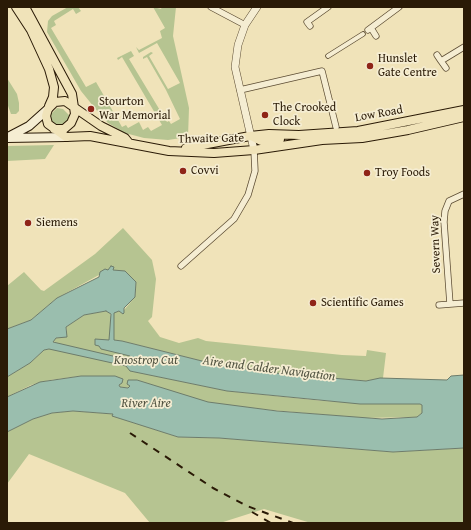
<!DOCTYPE html>
<style>
body{margin:0}
#map{position:relative;width:471px;height:530px;overflow:hidden;background:#f0e3b9;font-family:"Gentium Book Plus",serif}
canvas{display:block}
.frame{position:absolute;inset:0;border:8px solid #2a1a06;pointer-events:none}
</style>
<div id="map">
<canvas width="471" height="530"></canvas>
<div class="frame"></div>
</div>
<script>
const ctx = document.querySelector('canvas').getContext('2d');
ctx.lineJoin = 'round';
function paint(path, color) { ctx.fillStyle = color; ctx.fill(path, 'evenodd'); }
const shape = rows => new Path2D(rows.map(r => 'M' + r).join(''));
function stroke(path, color, width, dash) { ctx.strokeStyle = color; ctx.lineWidth = width; ctx.lineCap = dash ? 'butt' : 'round'; ctx.setLineDash(dash || []); ctx.stroke(path); }
function write(font, color, halo, rows, align = 'center') {
  ctx.font = font + ' "Gentium Book Plus",serif'; ctx.lineWidth = 3.5; ctx.setLineDash([]); ctx.textBaseline = 'middle'; ctx.strokeStyle = halo; ctx.fillStyle = color; for (const [text, x, y, turn = 0] of rows) {
    ctx.save(); ctx.translate(x, y); ctx.rotate((+turn || 0) * Math.PI / 180); ctx.textAlign = isNaN(turn) ? turn : align; if (halo) ctx.strokeText(text, 0, 0); ctx.fillText(text, 0, 0); ctx.restore();
  }
}
const green = shape([
 [68,7,78,7,81,11,76,14,73,9,54,21,56,25,51,28,86,87,96,82,122,127,126,125,128,128,139,122,143,130,148,127,151,131,162,125,122,57,118,60,117,58,131,51,134,56,129,59,167,122,169,121,171,124,180,119,166,90,147,57,143,59,143,57,151,52,153,53,149,56,168,89,180,83,157,43,139,53,136,47,139,50,162,38,160,31,165,28,153,7,161,9,162,7,176,7,173,36,189,108,188,137,168,140,144,138,125,133,108,123,98,112,81,91,47,32,48,21,52,16],
 [7,78,17,94,19,103,19,111,16,114,11,114,7,103],
 [57,108,63,109,70,116,70,119,61,128,50,122,50,115],
 [54,145,45,159,7,161,7,146],
 [123,228,152,260,156,279,152,317,148,321,160,337,179,343,198,338,206,341,342,355,366,356,367,350,386,353,383,378,366,381,275,373,218,365,122,341,106,340,99,346,130,356,130,360,119,364,126,366,131,371,227,391,324,401,420,404,422,405,422,413,417,417,361,418,226,406,192,399,137,380,128,380,130,388,120,387,120,383,115,376,81,376,50,380,31,385,7,397,7,377,30,363,44,350,49,349,55,343,53,339,60,337,67,331,66,327,84,315,106,311,110,313,111,317,114,312,124,310,135,297,136,282,127,273,108,270,57,298,31,320,7,329,7,286,24,272,41,290,44,291,95,254],
 [73,411,113,414,113,416,178,437,219,438,393,452,464,448,464,523,311,523,264,509,220,523,150,523,125,493,29,454,7,484,7,432,33,419,52,413]
]);
const water = shape([
 [111,266,114,267,113,270,125,271,136,282,135,297,124,308,124,313,123,314,119,311,114,313,114,340,122,341,218,365,275,373,366,381,380,378,447,380,451,376,464,375,464,448,393,452,219,438,178,437,112,416,113,414,73,411,52,413,33,419,7,432,7,397,40,382,81,376,115,376,123,379,122,383,119,385,120,387,128,388,130,386,127,384,128,380,137,380,208,402,277,411,382,419,417,417,422,413,422,405,420,404,360,404,227,391,130,371,126,366,49,349,44,350,30,363,7,377,7,329,31,320,57,298,99,277,100,272,105,269,108,270,111,266],
 [106,311,111,314,109,340,95,339,95,345,99,346,101,349,130,356,130,360,53,342,56,338,67,337,66,327,84,315,106,311]
]);
const pedestrian = shape([
 [328,56,363,34]
]);
const minor = shape([
 [211,7,245,25],
 [310,26,307,22,328,7],
 [371,28,376,36],
 [368,30,399,7],
 [437,55,441,61],
 [446,68,441,61,464,47],
 [240,90,322,71,336,127],
 [181,266,234,219,248,195,255,171,254,150],
 [450,304,444,222,445,211,449,201,464,194],
 [439,305,464,303]
]);
const tertiary = shape([
 [254,150,235,67,238,45,245,25,257,7]
]);
const secondary = shape([
 [8,137,29,126,48,109],
 [7,138,66,137]
]);
const primary = shape([
 [16,7,31,30,49,69,54,87,53,97,49,106],
 [25,7,72,94,75,114,71,123,64,129,54,129],
 [251,136,261,141,280,139],
 [129,143,125,138,101,126,65,101,55,102,48,109,46,116,48,124,66,137,90,136,169,151,214,153,254,150,322,140,362,138,408,130,464,117],
 [186,148,250,136,269,134,299,135,358,131,464,110]
]);
const rail = shape([
 [130,433,213,488,247,506,293,523],
 [252,512,271,523]
]);
const markers = [
 [370,66,4,"#8f2418"],
 [91,109,4,"#8f2418"],
 [265,115,4,"#8f2418"],
 [183,171,4,"#8f2418"],
 [367,173,4,"#8f2418"],
 [28,223,4,"#8f2418"],
 [313,303,4,"#8f2418"]
];
const poiNames = [
 ["Hunslet",378,59],
 ["Gate Centre",378,73],
 ["Stourton",99,102],
 ["War Memorial",99,116],
 ["The Crooked",273,108],
 ["Clock",273,122],
 ["Covvi",191,171],
 ["Troy Foods",375,173],
 ["Siemens",36,223],
 ["Scientific Games",321,303]
];
const streetNames = [
 ["Low Road",379,114,-10],
 ["Thwaite Gate",211,139,-1],
 ["Severn Way",436,244,-92]
];
const waterNames = [
 ["Knostrop Cut",146,361],
 ["Aire and Calder Navigation",269,369,7],
 ["River Aire",146,404]
];
paint(green, '#b6c491');
paint(water, '#9abeae');
stroke(water, '#6d7c6b', 1);
stroke(pedestrian, '#5c4c33', 5.5);
stroke(minor, '#5c4c33', 7);
stroke(tertiary, '#5c4c33', 8);
stroke(secondary, '#2a1a06', 10);
stroke(primary, '#2a1a06', 10);
stroke(pedestrian, '#f5edd2', 4);
stroke(minor, '#f5edd2', 5.5);
stroke(tertiary, '#f5edd2', 7);
stroke(secondary, '#f5edd2', 8);
stroke(primary, '#f0e3b9', 8);
stroke(rail, '#2a1a06', 2, [7, 7]);
for (const [x, y, r, color] of markers) { const dot = new Path2D(); dot.arc(x, y, r, 0, 2 * Math.PI); ctx.fillStyle = color; ctx.fill(dot); stroke(dot, '#f5edd2', 1.5); }
write('12px', '#2a1a06', '#f5edd2', poiNames, 'left');
write('12px', '#2a1a06', '#f5edd2', streetNames);
write('italic 13px', '#515341', '#f5edd2', waterNames);
</script>
